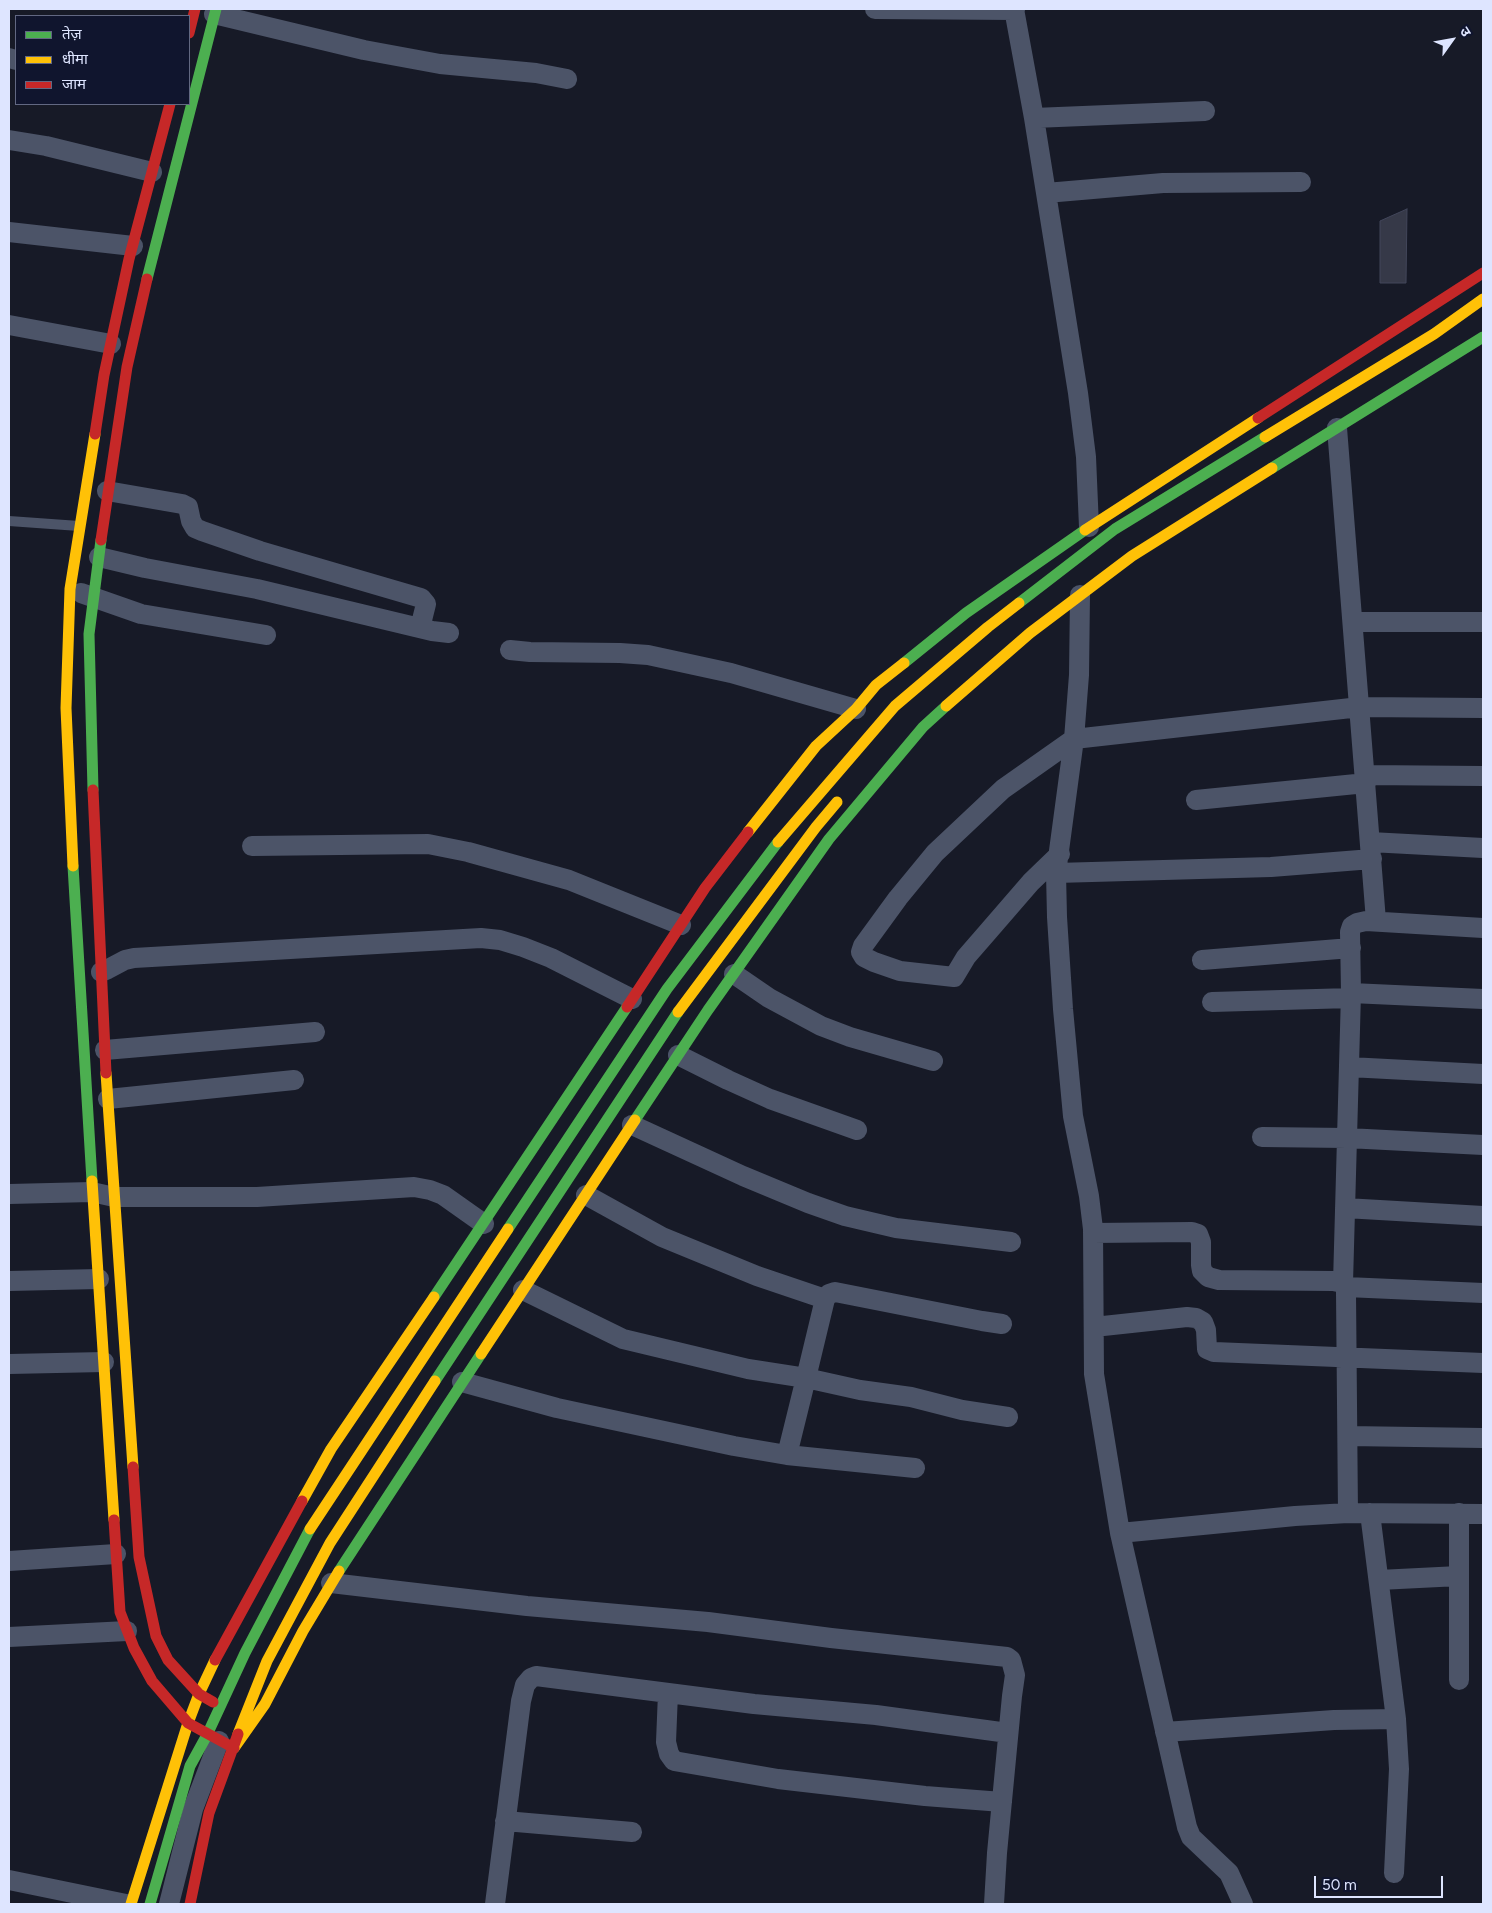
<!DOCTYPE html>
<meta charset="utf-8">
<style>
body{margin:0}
#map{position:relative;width:1492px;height:1913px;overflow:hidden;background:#171a27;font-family:Figtree,"Noto Sans Devanagari",sans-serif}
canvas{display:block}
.frame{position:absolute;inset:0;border:10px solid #dee5ff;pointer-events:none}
.legend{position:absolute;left:15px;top:15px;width:175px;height:90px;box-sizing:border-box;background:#10152e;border:1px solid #626882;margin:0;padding:6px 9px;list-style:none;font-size:15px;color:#dee5ff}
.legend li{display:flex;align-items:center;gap:10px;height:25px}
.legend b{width:25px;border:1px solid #626882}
.north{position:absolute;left:1427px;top:15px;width:50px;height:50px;-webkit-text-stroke:4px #10152e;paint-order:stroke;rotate:58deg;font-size:14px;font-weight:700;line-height:20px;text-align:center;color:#dee5ff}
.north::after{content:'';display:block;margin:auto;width:18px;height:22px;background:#dee5ff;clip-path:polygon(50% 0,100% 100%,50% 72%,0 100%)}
.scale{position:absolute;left:1314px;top:1876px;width:129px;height:22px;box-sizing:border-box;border:2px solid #dee5ff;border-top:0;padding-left:6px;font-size:15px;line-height:18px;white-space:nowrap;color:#dee5ff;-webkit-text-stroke:4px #10152e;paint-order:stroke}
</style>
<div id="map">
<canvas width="1492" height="1913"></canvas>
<div class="frame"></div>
<ul class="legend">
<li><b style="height:6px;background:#4caf50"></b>तेज़</li>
<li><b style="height:6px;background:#ffc107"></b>धीमा</li>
<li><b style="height:6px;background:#c62828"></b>जाम</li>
</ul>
<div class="north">उ</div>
<div class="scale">50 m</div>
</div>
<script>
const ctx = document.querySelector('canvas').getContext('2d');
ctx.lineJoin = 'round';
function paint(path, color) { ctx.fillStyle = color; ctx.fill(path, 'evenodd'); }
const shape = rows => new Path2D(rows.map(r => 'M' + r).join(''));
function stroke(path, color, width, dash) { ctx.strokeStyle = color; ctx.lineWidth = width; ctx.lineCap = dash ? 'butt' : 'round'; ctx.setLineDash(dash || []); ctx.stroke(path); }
const building = shape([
 [1407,209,1406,283,1380,283,1380,221,1407,209]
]);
const lane = shape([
 [9,521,79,526]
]);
const street = shape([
 [875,9,1015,10],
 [1014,9,1034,118,1078,393,1086,457,1089,527],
 [214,14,364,50,440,64,536,73,567,79],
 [9,58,16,60],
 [1034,118,1205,111],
 [9,140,46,146,152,172],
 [1046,193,1163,183,1301,182],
 [9,232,133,246],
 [9,325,111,344],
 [1337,428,1376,921],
 [107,491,182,504,188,507,191,521,195,528,202,531,260,551,421,598,426,604,420,628],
 [99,557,145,568,257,589,432,631,449,633],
 [81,593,141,614,266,635],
 [1080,595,1079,675,1074,739,1056,873,1057,917,1063,1009,1073,1116,1089,1196,1093,1229,1094,1374,1120,1533,1187,1827,1191,1837,1229,1873,1243,1904],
 [1353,622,1483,622],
 [510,650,530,652,620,653,648,655,731,673,856,709],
 [1365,775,1483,776],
 [1196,800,1366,783],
 [1370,842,1483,848],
 [252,846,428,844,468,852,569,880,681,925],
 [1060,854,1031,882,986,934,966,957,954,977,900,971,874,962,864,957,861,952,863,946,898,898,935,853,1003,789,1074,739,1360,707,1483,708],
 [1056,873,1271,867,1372,859],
 [1202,960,1351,948],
 [101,972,108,969,125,960,134,958,481,938,500,940,523,947,551,958,632,999],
 [734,974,769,998,821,1026,850,1037,933,1061],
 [1351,993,1483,999],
 [1212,1002,1351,998],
 [105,1050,315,1032],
 [678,1055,728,1080,770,1099,857,1130],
 [1349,1067,1483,1074],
 [108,1099,294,1080],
 [632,1125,743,1176,808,1203,845,1216,896,1228,1011,1242],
 [1262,1137,1347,1138,1483,1145],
 [9,1194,92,1192,114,1197,257,1197,414,1187,430,1190,443,1195,484,1224],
 [586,1195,662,1237,757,1276,825,1299,829,1294,835,1292,982,1321,1002,1324],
 [1345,1208,1483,1216],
 [1093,1233,1192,1232,1198,1234,1201,1242,1201,1265,1202,1271,1208,1277,1219,1280,1333,1281,1343,1283,1346,1287,1346,1293,1348,1513],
 [9,1281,99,1279],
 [1343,1283,1351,993,1350,932,1352,926,1357,923,1366,921,1483,928],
 [1346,1287,1483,1293],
 [523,1290,623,1339,748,1369,806,1378,825,1299],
 [1094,1327,1187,1317,1196,1318,1203,1322,1206,1330,1207,1349,1214,1352,1483,1363],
 [9,1364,104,1362],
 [462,1382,557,1408,734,1446,787,1455,806,1378,860,1390,911,1397,962,1410,1008,1417],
 [1348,1436,1483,1438],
 [787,1455,915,1468],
 [1120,1533,1295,1516,1348,1513,1483,1514],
 [9,1561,116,1554],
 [1379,1580,1459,1576],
 [331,1583,527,1606,708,1622,831,1638,1007,1657,1011,1660,1015,1675,1012,1696,997,1853,994,1904],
 [9,1637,127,1631],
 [1459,1680,1459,1513],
 [668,1693,666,1742,669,1754,674,1761,778,1779,925,1796,1002,1802],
 [1165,1732,1334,1720,1396,1719,1370,1513],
 [505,1821,632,1832],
 [1394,1873,1399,1769,1396,1719],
 [9,1880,126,1904],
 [169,1904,193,1809,219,1741],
 [495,1904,521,1701,525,1685,531,1678,536,1676,754,1704,876,1715,1008,1733]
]);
const fast = shape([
 [147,279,216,9],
 [1272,468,1483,337],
 [1019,603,1115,529,1265,437],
 [904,663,966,613,1085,530],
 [93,790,89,634,101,540],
 [73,866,92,1181],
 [635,1120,708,1010,829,839,923,727,946,706],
 [508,1229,667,989,778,842],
 [434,1297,627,1007],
 [435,1381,678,1012],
 [339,1571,481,1354],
 [150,1904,190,1766,207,1735,245,1653,310,1529]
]);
const slow = shape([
 [1265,437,1434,334,1483,299],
 [1085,530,1258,418],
 [946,706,1030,633,1132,556,1272,468],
 [748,832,816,746,856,709,876,685,904,663],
 [778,842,895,706,988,627,1019,603],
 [73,866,66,708,70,589,95,434],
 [678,1012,816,827,837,802],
 [106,1073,133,1467],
 [92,1181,114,1520],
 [481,1354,635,1120],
 [302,1501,331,1449,434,1297],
 [310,1529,508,1229],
 [238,1734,267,1661,330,1543,435,1381],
 [234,1748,265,1704,303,1631,339,1571],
 [131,1904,188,1723,199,1694,215,1660]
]);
const jam = shape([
 [189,33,195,9],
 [1258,418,1483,273],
 [95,434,104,375,129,259,170,104],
 [101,540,127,367,147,279],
 [93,790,106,1073],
 [627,1007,705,888,748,832],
 [133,1467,139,1557,156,1636,168,1660,199,1694,213,1702],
 [114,1520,120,1612,134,1648,152,1681,188,1723,234,1748],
 [215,1660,302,1501],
 [190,1904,209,1813,238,1734]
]);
paint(building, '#363948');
stroke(building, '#42465a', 1);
stroke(lane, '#4c5468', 10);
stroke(street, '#4c5468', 20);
stroke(fast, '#4caf50', 11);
stroke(slow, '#ffc107', 11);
stroke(jam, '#c62828', 11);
</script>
